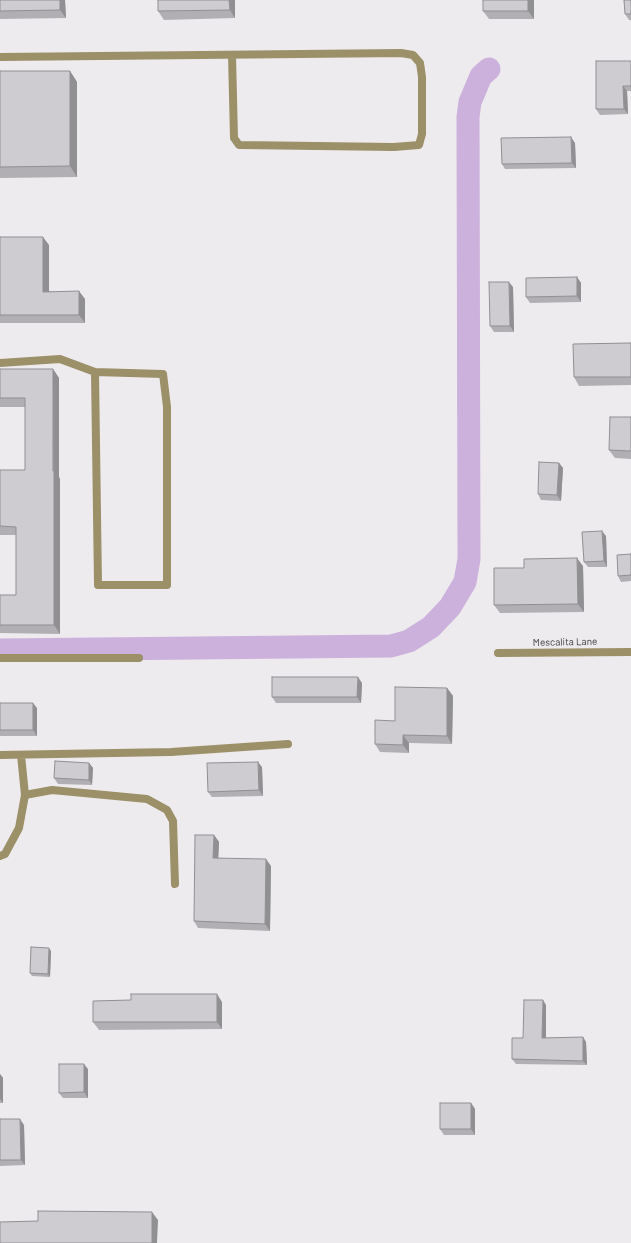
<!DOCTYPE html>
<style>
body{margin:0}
canvas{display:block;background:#eeebef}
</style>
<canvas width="631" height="1243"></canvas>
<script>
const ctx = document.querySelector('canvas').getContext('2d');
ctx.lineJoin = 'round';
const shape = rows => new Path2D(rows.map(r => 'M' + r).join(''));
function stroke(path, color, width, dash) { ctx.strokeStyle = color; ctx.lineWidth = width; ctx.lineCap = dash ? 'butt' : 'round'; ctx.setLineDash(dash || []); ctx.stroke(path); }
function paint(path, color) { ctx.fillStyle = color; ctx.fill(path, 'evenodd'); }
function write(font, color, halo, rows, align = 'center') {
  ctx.font = font + ' Barlow,sans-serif'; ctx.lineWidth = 3.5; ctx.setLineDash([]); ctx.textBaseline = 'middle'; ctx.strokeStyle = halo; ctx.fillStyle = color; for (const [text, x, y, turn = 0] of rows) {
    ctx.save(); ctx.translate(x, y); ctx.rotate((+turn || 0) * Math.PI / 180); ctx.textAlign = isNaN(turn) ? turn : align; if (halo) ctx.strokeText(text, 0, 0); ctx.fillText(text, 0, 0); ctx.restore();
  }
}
const canal = shape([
 [0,650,391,646,409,641,431,627,450,607,465,582,469,559,468,117,470,102,481,76,489,69]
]);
const service = shape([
 [0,57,401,53,413,55,420,63,422,77,422,134,419,145,394,147,239,145,234,138,232,55],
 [0,363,60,359,95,372,163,374,167,407,167,585,98,585,95,372],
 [0,658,139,658],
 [0,755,171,752,288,744],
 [25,795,52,790,147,799,167,810,173,821,175,884],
 [0,856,5,854,19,828,25,795,21,755]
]);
const minor = shape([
 [498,653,631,652]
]);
const wall = shape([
 [0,0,65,0,66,18,0,19],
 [158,0,235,0,235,18,164,20,158,11],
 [534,0,534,19,489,19,483,11],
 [631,0,631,20,629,20,625,14],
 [631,61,631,91,627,91,628,114,600,115,596,109],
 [0,71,70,71,77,82,77,177,0,178],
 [575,143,576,168,505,169,502,164],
 [0,237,49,245,49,291,85,299,85,323,0,323],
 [577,277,581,283,581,302,530,303,526,297],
 [513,287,514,332,494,332,490,326],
 [631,343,631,385,579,386,574,377],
 [0,369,53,369,59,378,59,477,60,479,60,634,0,633,0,595,16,595,16,535,0,535,0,470,25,470,25,407,0,407],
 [631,417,631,459,615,458,609,450],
 [559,463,563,468,561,501,541,500,538,494],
 [606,536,607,567,588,567,584,562],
 [631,554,631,581,621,582,618,576],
 [583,566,584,612,500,613,494,605],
 [362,683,361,703,276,703,272,697],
 [447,688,453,696,452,744,409,743,409,753,380,752,375,744,395,721],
 [0,703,37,708,37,736,0,736],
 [89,763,93,768,92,785,58,784,54,778],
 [262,767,263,796,212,797,208,792],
 [214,835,219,842,218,858,271,866,270,931,198,928,194,921],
 [51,951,50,977,32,976,30,973],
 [222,1002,222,1029,99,1030,93,1022],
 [546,1005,546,1038,583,1037,586,1042,587,1065,516,1064,512,1059,523,1038],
 [88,1069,88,1098,63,1098,59,1093],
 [0,1074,3,1078,3,1103,0,1103],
 [471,1103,475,1109,475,1135,444,1135,440,1129],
 [0,1119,24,1125,25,1165,0,1166]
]);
const shadedWall = shape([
 [60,0,65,0,66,18,60,10],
 [229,0,235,0,235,18,230,10],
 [528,0,534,0,534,19,528,11],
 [70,71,77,82,77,177,70,166],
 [623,86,627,91,628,114,624,109],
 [571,137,575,143,576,168,572,163],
 [43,237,49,245,49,300,43,292],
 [577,277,581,283,581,302,577,296],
 [509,282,513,287,514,332,510,326],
 [79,291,85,299,85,323,79,315],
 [53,369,59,378,59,477,60,479,60,634,54,625],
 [559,463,563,468,561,501,557,495],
 [602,531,606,536,607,567,604,561],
 [577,558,583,566,584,612,578,604],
 [358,677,362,683,361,703,357,697],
 [447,688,453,696,452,744,447,736],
 [33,703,37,708,37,736,33,730],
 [403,735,409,743,409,753,403,745],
 [258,762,262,767,263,796,259,790],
 [89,763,93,768,92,785,89,780],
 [214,835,219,842,218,865,213,858],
 [266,859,271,866,270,931,265,924],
 [49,948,51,951,50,977,48,974],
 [217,994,222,1002,222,1029,217,1022],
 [543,1000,546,1005,546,1043,542,1038],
 [583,1037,586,1042,587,1065,583,1061],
 [84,1064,88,1069,88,1098,84,1092],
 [0,1074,3,1078,3,1103,0,1099],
 [471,1103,475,1109,475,1135,471,1129],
 [20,1119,24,1125,25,1165,21,1160],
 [152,1212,158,1220,157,1243,152,1243]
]);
const building = shape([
 [0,0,60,0,60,10,0,11,0,0],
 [158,0,229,0,230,10,158,11,158,0],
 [483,0,528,0,528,11,483,11,483,0],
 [624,0,631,0,631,14,625,14,624,0],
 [596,61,631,61,631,86,623,86,624,109,596,109,596,61],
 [0,71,70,71,70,166,0,167,0,71],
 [571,137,572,163,502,164,501,138,571,137],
 [0,237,43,237,43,292,79,291,79,315,0,315,0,237],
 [577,277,577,296,526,297,526,278,577,277],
 [489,282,509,282,510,326,490,326,489,282],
 [631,343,631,377,574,377,573,344,631,343],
 [0,369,53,369,53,471,54,471,54,625,0,625,0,595,16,595,16,527,0,526,0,470,25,470,25,398,0,398,0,369],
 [610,417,631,417,631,451,609,450,610,417],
 [539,462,559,463,557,495,538,494,539,462],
 [602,531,604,561,584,562,582,532,602,531],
 [631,554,631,575,618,576,617,555,631,554],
 [577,558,578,604,494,605,494,568,524,568,524,559,577,558],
 [272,677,358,677,357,697,272,697,272,677],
 [395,687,447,688,447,736,403,735,403,745,375,744,375,720,395,721,395,687],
 [0,703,33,703,33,730,0,730,0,703],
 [55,761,89,763,89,780,54,778,55,761],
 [258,762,259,790,208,792,207,763,258,762],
 [195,835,214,835,213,858,266,859,265,924,194,921,195,835],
 [31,947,49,948,48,974,30,973,31,947],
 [131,994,217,994,217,1022,93,1022,93,1001,131,1000,131,994],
 [524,1000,543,1000,542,1038,583,1037,583,1061,512,1059,512,1038,523,1038,524,1000],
 [59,1064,84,1064,84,1092,59,1093,59,1064],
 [440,1103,471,1103,471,1129,440,1129,440,1103],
 [0,1119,20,1119,21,1160,0,1160,0,1119],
 [38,1211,152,1212,152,1243,0,1243,0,1222,38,1221,38,1211]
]);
const streetNames = [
 ["Mescalita Lane",565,642,-1]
];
stroke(canal, '#cbb1db', 23);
stroke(service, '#9c9069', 8);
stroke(minor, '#9c9069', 8);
paint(wall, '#b1afb3');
paint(shadedWall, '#908f92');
paint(building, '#ceccd0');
stroke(building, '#908f92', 1);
write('10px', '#39383a', '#eeebef', streetNames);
</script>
